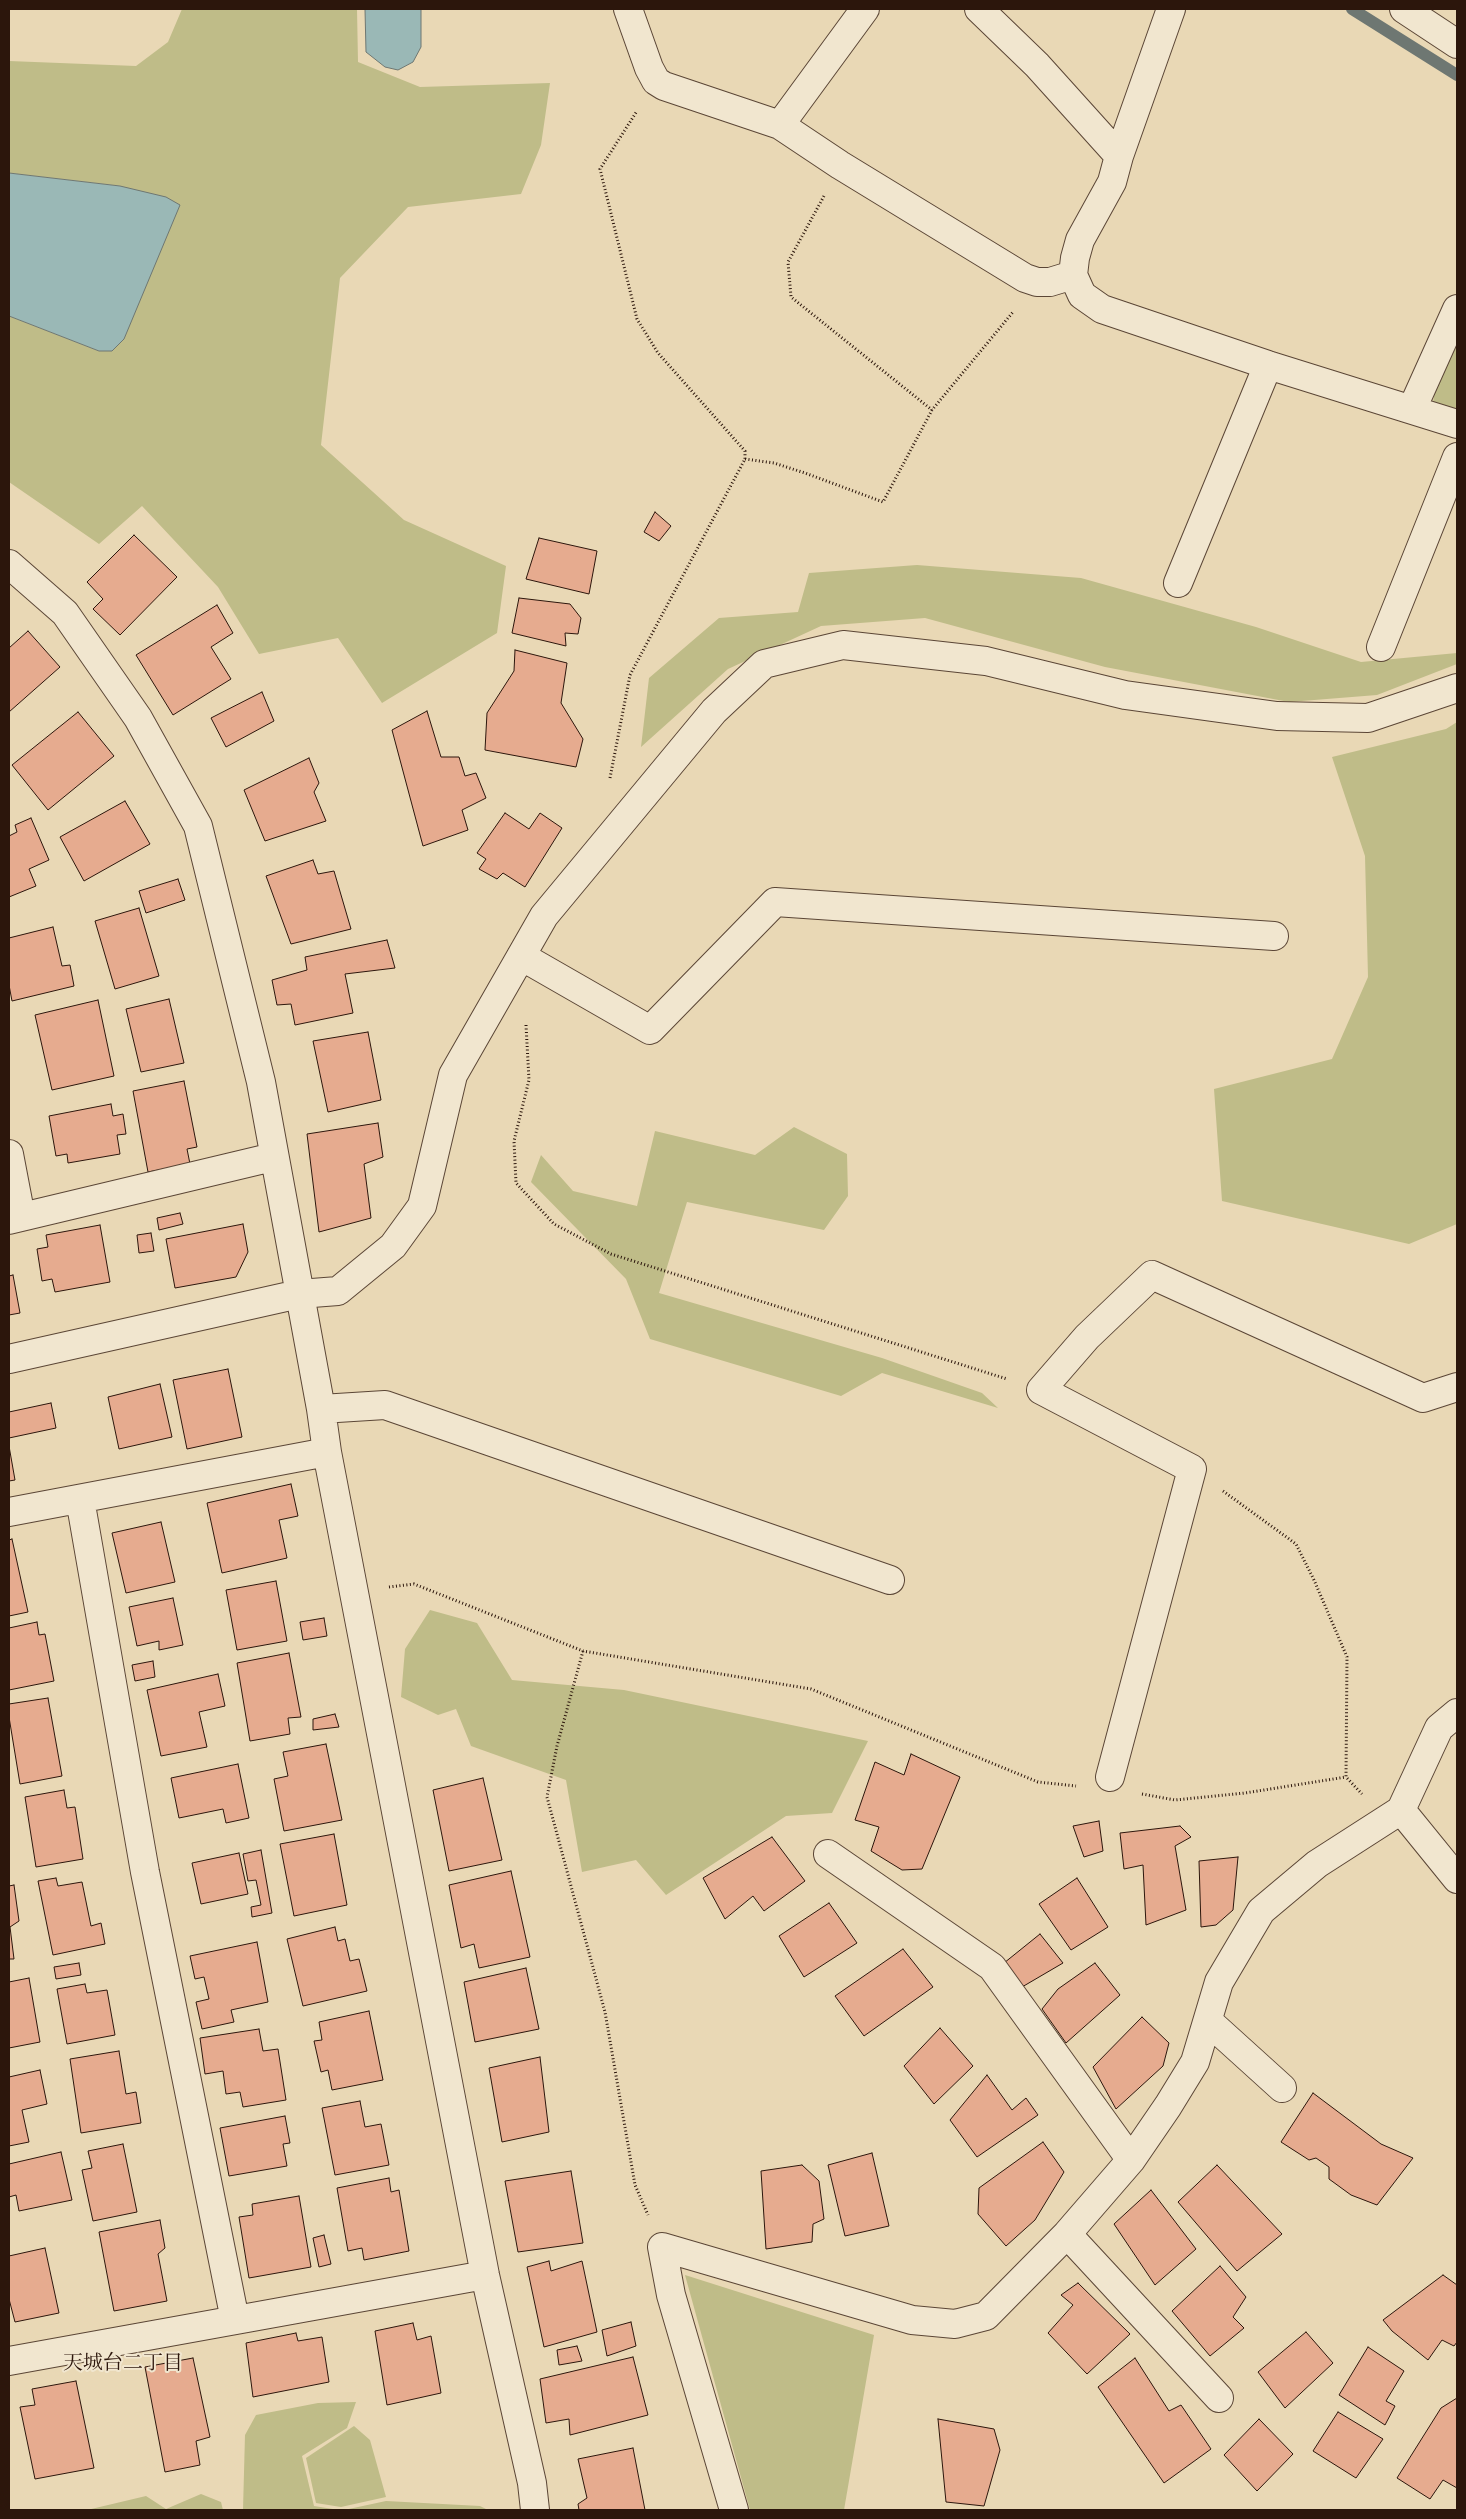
<!DOCTYPE html>
<meta charset="utf-8">
<style>
body{margin:0}
#map{position:relative;width:1466px;height:2519px;overflow:hidden;background:#e9d8b5;font-family:"IM FELL DW Pica",serif}
canvas{display:block}
.frame{position:absolute;inset:0;border:10px solid #2c160c;pointer-events:none}
</style>
<div id="map">
<canvas width="1466" height="2519"></canvas>
<div class="frame"></div>
</div>
<script>
const ctx = document.querySelector('canvas').getContext('2d');
ctx.lineJoin = 'round';
function paint(path, color) { ctx.fillStyle = color; ctx.fill(path, 'evenodd'); }
const shape = rows => new Path2D(rows.map(r => 'M' + r).join(''));
function stroke(path, color, width, dash) { ctx.strokeStyle = color; ctx.lineWidth = width; ctx.lineCap = dash ? 'butt' : 'round'; ctx.setLineDash(dash || []); ctx.stroke(path); }
function write(font, color, halo, rows, align = 'center') {
  ctx.font = font + ' "IM FELL DW Pica","Noto Serif JP",serif'; ctx.lineWidth = 4; ctx.setLineDash([]); ctx.textBaseline = 'middle'; ctx.strokeStyle = halo; ctx.fillStyle = color; for (const [text, x, y, turn = 0] of rows) {
    ctx.save(); ctx.translate(x, y); ctx.rotate((+turn || 0) * Math.PI / 180); ctx.textAlign = isNaN(turn) ? turn : align; if (halo) ctx.strokeText(text, 0, 0); ctx.fillText(text, 0, 0); ctx.restore();
  }
}
const green = shape([
 [182,9,357,9,358,62,420,87,550,83,541,145,521,194,408,207,340,278,321,445,404,520,506,566,497,633,382,703,338,638,259,654,218,587,142,506,99,544,9,482,9,316,99,351,112,351,120,186,9,173,9,61,136,66,168,42],
 [1457,338,1457,409,1433,402,1437,378],
 [917,565,1081,578,1256,627,1361,662,1457,653,1457,664,1377,695,1289,702,1105,667,925,618,821,626,728,669,641,747,649,678,719,618,798,612,809,573],
 [1457,722,1457,1224,1409,1244,1222,1201,1214,1089,1332,1059,1368,977,1365,856,1332,757,1446,729],
 [794,1127,847,1154,848,1196,824,1230,687,1202,659,1293,882,1358,982,1393,998,1408,882,1373,841,1396,650,1339,626,1279,531,1182,541,1155,573,1191,637,1206,655,1131,755,1155],
 [430,1610,477,1623,512,1680,624,1690,868,1741,832,1813,786,1816,666,1895,636,1860,582,1872,566,1780,471,1746,456,1709,438,1715,401,1697,405,1649],
 [685,2275,874,2335,844,2510,750,2510],
 [356,2402,347,2428,302,2456,314,2506,339,2510,243,2510,245,2435,256,2415,318,2403],
 [354,2426,370,2440,386,2497,341,2507,316,2503,306,2458],
 [201,2494,221,2502,223,2510,87,2510,146,2496,166,2509],
 [386,2501,480,2506,488,2510,344,2510]
]);
const water = shape([
 [365,9,421,9,421,47,413,62,398,70,385,67,366,52,365,9],
 [9,173,120,186,166,197,180,205,124,339,112,351,99,351,9,316,9,173]
]);
const stream = shape([
 [1352,9,1457,75]
]);
const building = shape([
 [655,512,671,526,659,541,644,532,655,512],
 [134,535,177,577,120,635,93,609,103,599,87,582,134,535],
 [539,538,597,551,589,594,526,579,539,538],
 [519,598,570,604,581,618,578,634,565,633,566,646,512,633,519,598],
 [217,605,233,633,211,647,231,679,173,715,136,655,217,605],
 [28,631,60,667,9,712,9,648,28,631],
 [515,650,567,663,561,703,583,739,576,767,485,750,487,713,514,671,515,650],
 [262,692,274,721,226,747,211,718,262,692],
 [427,711,441,757,459,757,465,776,476,773,486,798,462,810,468,830,423,846,392,730,427,711],
 [78,712,114,756,48,810,12,765,78,712],
 [309,758,319,783,314,792,326,821,265,841,244,790,309,758],
 [125,801,150,844,84,881,60,837,125,801],
 [505,813,529,829,540,813,562,828,525,887,503,873,497,879,479,869,486,859,477,853,505,813],
 [31,818,49,860,29,869,36,886,9,897,9,836,17,832,15,825,31,818],
 [313,860,318,874,334,871,351,929,291,944,266,876,313,860],
 [178,879,185,900,146,913,139,891,178,879],
 [139,908,159,976,115,989,95,921,139,908],
 [53,927,62,966,70,965,74,986,12,1001,9,985,9,938,53,927],
 [387,940,395,968,345,974,353,1013,295,1025,291,1004,277,1005,272,980,307,970,305,957,387,940],
 [169,999,184,1063,141,1072,126,1009,169,999],
 [98,1000,114,1076,52,1090,35,1015,98,1000],
 [368,1032,381,1100,328,1112,313,1041,368,1032],
 [184,1081,197,1147,187,1149,190,1164,148,1172,133,1091,184,1081],
 [111,1104,113,1116,123,1114,126,1134,117,1135,120,1154,68,1163,67,1154,56,1156,49,1116,111,1104],
 [378,1123,383,1157,364,1164,371,1218,319,1232,307,1134,378,1123],
 [180,1213,183,1224,159,1230,157,1218,180,1213],
 [243,1224,248,1252,236,1277,175,1288,166,1239,243,1224],
 [100,1225,110,1282,55,1292,52,1279,42,1281,37,1249,48,1247,46,1235,100,1225],
 [151,1233,154,1251,139,1253,137,1235,151,1233],
 [13,1275,20,1313,9,1315,9,1276,13,1275],
 [228,1369,242,1437,187,1449,173,1380,228,1369],
 [160,1384,172,1437,119,1449,108,1397,160,1384],
 [51,1403,56,1428,9,1438,9,1412,51,1403],
 [9,1446,15,1480,9,1481,9,1446],
 [291,1484,298,1516,279,1520,287,1558,222,1573,207,1503,291,1484],
 [161,1522,175,1582,126,1593,112,1533,161,1522],
 [12,1539,28,1612,9,1616,9,1540,12,1539],
 [276,1581,287,1641,237,1650,226,1590,276,1581],
 [173,1598,183,1645,159,1650,159,1641,137,1646,129,1607,173,1598],
 [324,1618,327,1636,303,1640,300,1622,324,1618],
 [37,1622,39,1635,45,1634,54,1681,9,1690,9,1628,37,1622],
 [289,1653,301,1717,288,1718,290,1734,250,1741,237,1663,289,1653],
 [153,1661,155,1677,135,1681,132,1665,153,1661],
 [218,1674,225,1706,199,1712,207,1747,161,1756,147,1690,218,1674],
 [48,1698,62,1776,20,1784,9,1717,9,1704,48,1698],
 [335,1714,339,1727,313,1730,313,1719,335,1714],
 [326,1744,342,1820,284,1831,274,1779,288,1776,283,1752,326,1744],
 [911,1754,960,1777,922,1869,902,1870,871,1851,879,1827,855,1820,875,1762,904,1775,911,1754],
 [238,1764,249,1818,226,1823,223,1809,179,1818,171,1778,238,1764],
 [483,1778,502,1860,449,1871,433,1790,483,1778],
 [64,1790,67,1808,75,1807,83,1859,36,1867,25,1797,64,1790],
 [1099,1821,1103,1851,1084,1857,1073,1826,1099,1821],
 [1180,1826,1191,1837,1175,1846,1186,1910,1146,1925,1143,1865,1124,1869,1120,1833,1180,1826],
 [334,1834,347,1905,294,1916,280,1844,334,1834],
 [772,1837,805,1881,764,1911,753,1896,725,1919,703,1878,772,1837],
 [261,1850,272,1913,252,1917,251,1907,261,1905,256,1880,248,1881,243,1854,261,1850],
 [239,1853,248,1894,201,1904,192,1863,239,1853],
 [1238,1857,1233,1910,1216,1925,1201,1927,1199,1861,1238,1857],
 [511,1871,530,1957,479,1968,474,1944,461,1948,449,1885,511,1871],
 [56,1878,58,1886,82,1882,91,1926,101,1923,105,1944,53,1955,38,1881,56,1878],
 [1077,1878,1108,1927,1071,1950,1039,1904,1077,1878],
 [14,1885,19,1921,10,1927,14,1959,9,1959,9,1886,14,1885],
 [829,1903,857,1943,804,1977,779,1936,829,1903],
 [335,1927,338,1941,345,1939,350,1961,359,1959,367,1991,303,2006,287,1939,335,1927],
 [1040,1934,1063,1963,1022,1987,1004,1963,1040,1934],
 [257,1942,268,2002,231,2010,234,2022,202,2029,196,2002,209,1999,204,1977,195,1979,190,1956,257,1942],
 [903,1949,933,1987,864,2036,835,1996,903,1949],
 [79,1963,81,1975,56,1979,54,1967,79,1963],
 [1095,1963,1120,1995,1066,2043,1042,2009,1058,1989,1095,1963],
 [526,1968,539,2029,475,2042,464,1982,526,1968],
 [29,1978,40,2042,9,2048,9,1982,29,1978],
 [85,1984,87,1993,107,1990,115,2035,67,2044,57,1989,85,1984],
 [369,2011,383,2080,332,2090,328,2070,321,2072,314,2041,322,2040,319,2022,369,2011],
 [1142,2017,1169,2043,1163,2066,1116,2109,1093,2067,1142,2017],
 [940,2028,973,2066,934,2104,904,2066,940,2028],
 [259,2029,263,2051,278,2049,286,2100,243,2107,240,2092,226,2094,223,2071,205,2074,200,2038,259,2029],
 [119,2051,126,2094,136,2092,141,2123,81,2133,70,2059,119,2051],
 [540,2057,549,2132,502,2142,489,2068,540,2057],
 [40,2070,47,2104,22,2110,29,2142,9,2146,9,2077,40,2070],
 [987,2075,1012,2110,1026,2098,1038,2115,977,2157,950,2120,987,2075],
 [1313,2093,1381,2144,1413,2158,1377,2205,1351,2195,1329,2179,1329,2167,1316,2158,1309,2160,1281,2142,1313,2093],
 [360,2101,365,2127,381,2124,389,2165,335,2175,322,2108,360,2101],
 [285,2116,290,2143,283,2144,287,2166,229,2176,220,2128,285,2116],
 [1043,2142,1064,2172,1035,2220,1006,2246,978,2214,979,2188,1043,2142],
 [123,2144,137,2212,93,2221,82,2170,92,2168,88,2151,123,2144],
 [61,2152,72,2200,19,2211,16,2195,9,2197,9,2164,61,2152],
 [872,2153,889,2226,845,2236,828,2165,872,2153],
 [802,2165,819,2181,824,2219,813,2224,812,2242,766,2249,761,2171,802,2165],
 [1217,2165,1282,2234,1237,2271,1178,2202,1217,2165],
 [571,2171,583,2243,518,2252,505,2181,571,2171],
 [389,2178,391,2192,399,2190,409,2251,364,2260,362,2248,348,2251,337,2188,389,2178],
 [1151,2190,1196,2249,1155,2285,1114,2224,1151,2190],
 [299,2196,311,2267,249,2278,239,2217,253,2215,252,2204,299,2196],
 [160,2220,165,2248,158,2254,167,2301,114,2311,99,2232,160,2220],
 [324,2235,331,2264,319,2267,313,2238,324,2235],
 [45,2248,59,2313,15,2322,9,2299,9,2256,45,2248],
 [549,2261,551,2271,582,2261,597,2332,544,2347,527,2267,549,2261],
 [1220,2266,1246,2297,1233,2317,1244,2328,1210,2356,1172,2311,1220,2266],
 [1443,2275,1457,2285,1457,2342,1454,2346,1442,2340,1428,2360,1392,2331,1383,2320,1443,2275],
 [1078,2283,1130,2334,1087,2374,1048,2333,1073,2305,1061,2295,1078,2283],
 [631,2322,636,2346,607,2356,602,2330,631,2322],
 [413,2323,417,2340,431,2336,441,2393,387,2405,375,2331,413,2323],
 [1306,2332,1333,2363,1285,2408,1258,2372,1306,2332],
 [296,2333,298,2341,322,2337,329,2382,253,2397,246,2343,296,2333],
 [577,2346,582,2361,559,2365,557,2350,577,2346],
 [1368,2347,1404,2371,1386,2401,1395,2406,1385,2425,1339,2395,1368,2347],
 [633,2357,648,2415,570,2435,569,2419,546,2423,540,2379,633,2357],
 [193,2358,210,2437,196,2441,200,2465,165,2472,145,2367,193,2358],
 [1135,2358,1169,2411,1181,2405,1211,2449,1164,2483,1098,2387,1135,2358],
 [76,2381,94,2468,35,2479,20,2407,35,2405,32,2389,76,2381],
 [1457,2398,1457,2488,1443,2480,1430,2499,1397,2478,1441,2408,1457,2398],
 [1338,2412,1383,2439,1356,2478,1313,2451,1338,2412],
 [938,2419,994,2429,1000,2450,984,2506,946,2502,938,2419],
 [1259,2419,1293,2454,1257,2491,1224,2455,1259,2419],
 [633,2448,645,2510,579,2510,578,2504,587,2498,578,2459,633,2448]
]);
const path = shape([
 [824,196,788,262,791,297,932,410],
 [745,459,774,463,805,473,883,502,932,410,1013,312],
 [610,778,630,675,745,459,745,451,658,353,637,319,600,169,637,111],
 [526,1025,529,1080,514,1141,516,1183,554,1224,611,1254,1007,1379],
 [1223,1491,1296,1544,1314,1580,1347,1657,1346,1777,1362,1794],
 [389,1587,414,1584,583,1651,811,1689,1038,1782,1076,1786],
 [583,1651,557,1746,547,1797,605,2012,635,2185,648,2215],
 [1142,1794,1175,1800,1245,1793,1346,1777]
]);
const street = shape([
 [628,9,649,68,656,81,664,86,780,125,840,165,1025,278,1037,282,1050,282,1073,275],
 [979,9,1037,65,1119,156,1112,182,1080,240,1075,258,1073,275,1082,295,1102,309,1268,365,1457,424],
 [1404,9,1457,44],
 [780,125,865,9],
 [1119,156,1171,9],
 [1412,409,1457,309],
 [9,564,65,613,138,718,198,826,261,1082,321,1409,327,1452,485,2275,532,2483,535,2510],
 [1178,583,1268,365],
 [1381,647,1457,457],
 [521,956,650,1030,775,902,1274,936],
 [9,1154,21,1217],
 [9,1220,273,1157],
 [9,1359,299,1294,338,1291,393,1246,422,1206,453,1075,544,916,714,711,764,664,843,645,986,661,1125,695,1277,716,1368,718,1457,688],
 [321,1409,385,1405,890,1580],
 [80,1499,145,1872,235,2320],
 [9,1512,327,1452],
 [1110,1777,1192,1469,1041,1390,1087,1337,1152,1275,1423,1398,1457,1387],
 [1401,1810,1457,1879],
 [828,1854,992,1967,1131,2160],
 [1208,2021,1282,2088],
 [1067,2234,1219,2398],
 [9,2361,485,2275],
 [734,2510,671,2295,662,2247,912,2320,955,2324,986,2316,1067,2234,1131,2160,1168,2106,1195,2062,1219,1982,1261,1911,1317,1864,1401,1810,1439,1728,1457,1713]
]);
const neighbourhoodNames = [
 ["天城台二丁目",123,2365]
];
paint(green, '#bfbc88');
paint(water, '#9ab8b6');
stroke(water, '#6e7772', 1);
stroke(stream, '#6e7772', 12);
paint(building, '#e6ab8f');
stroke(building, '#2c160c', 1);
stroke(street, '#5b4636', 30);
stroke(path, '#2c160c', 3, [1, 2.5]);
stroke(street, '#f1e6cf', 28);
write('20px', '#2c160c', '#f1e6cf', neighbourhoodNames);
</script>
